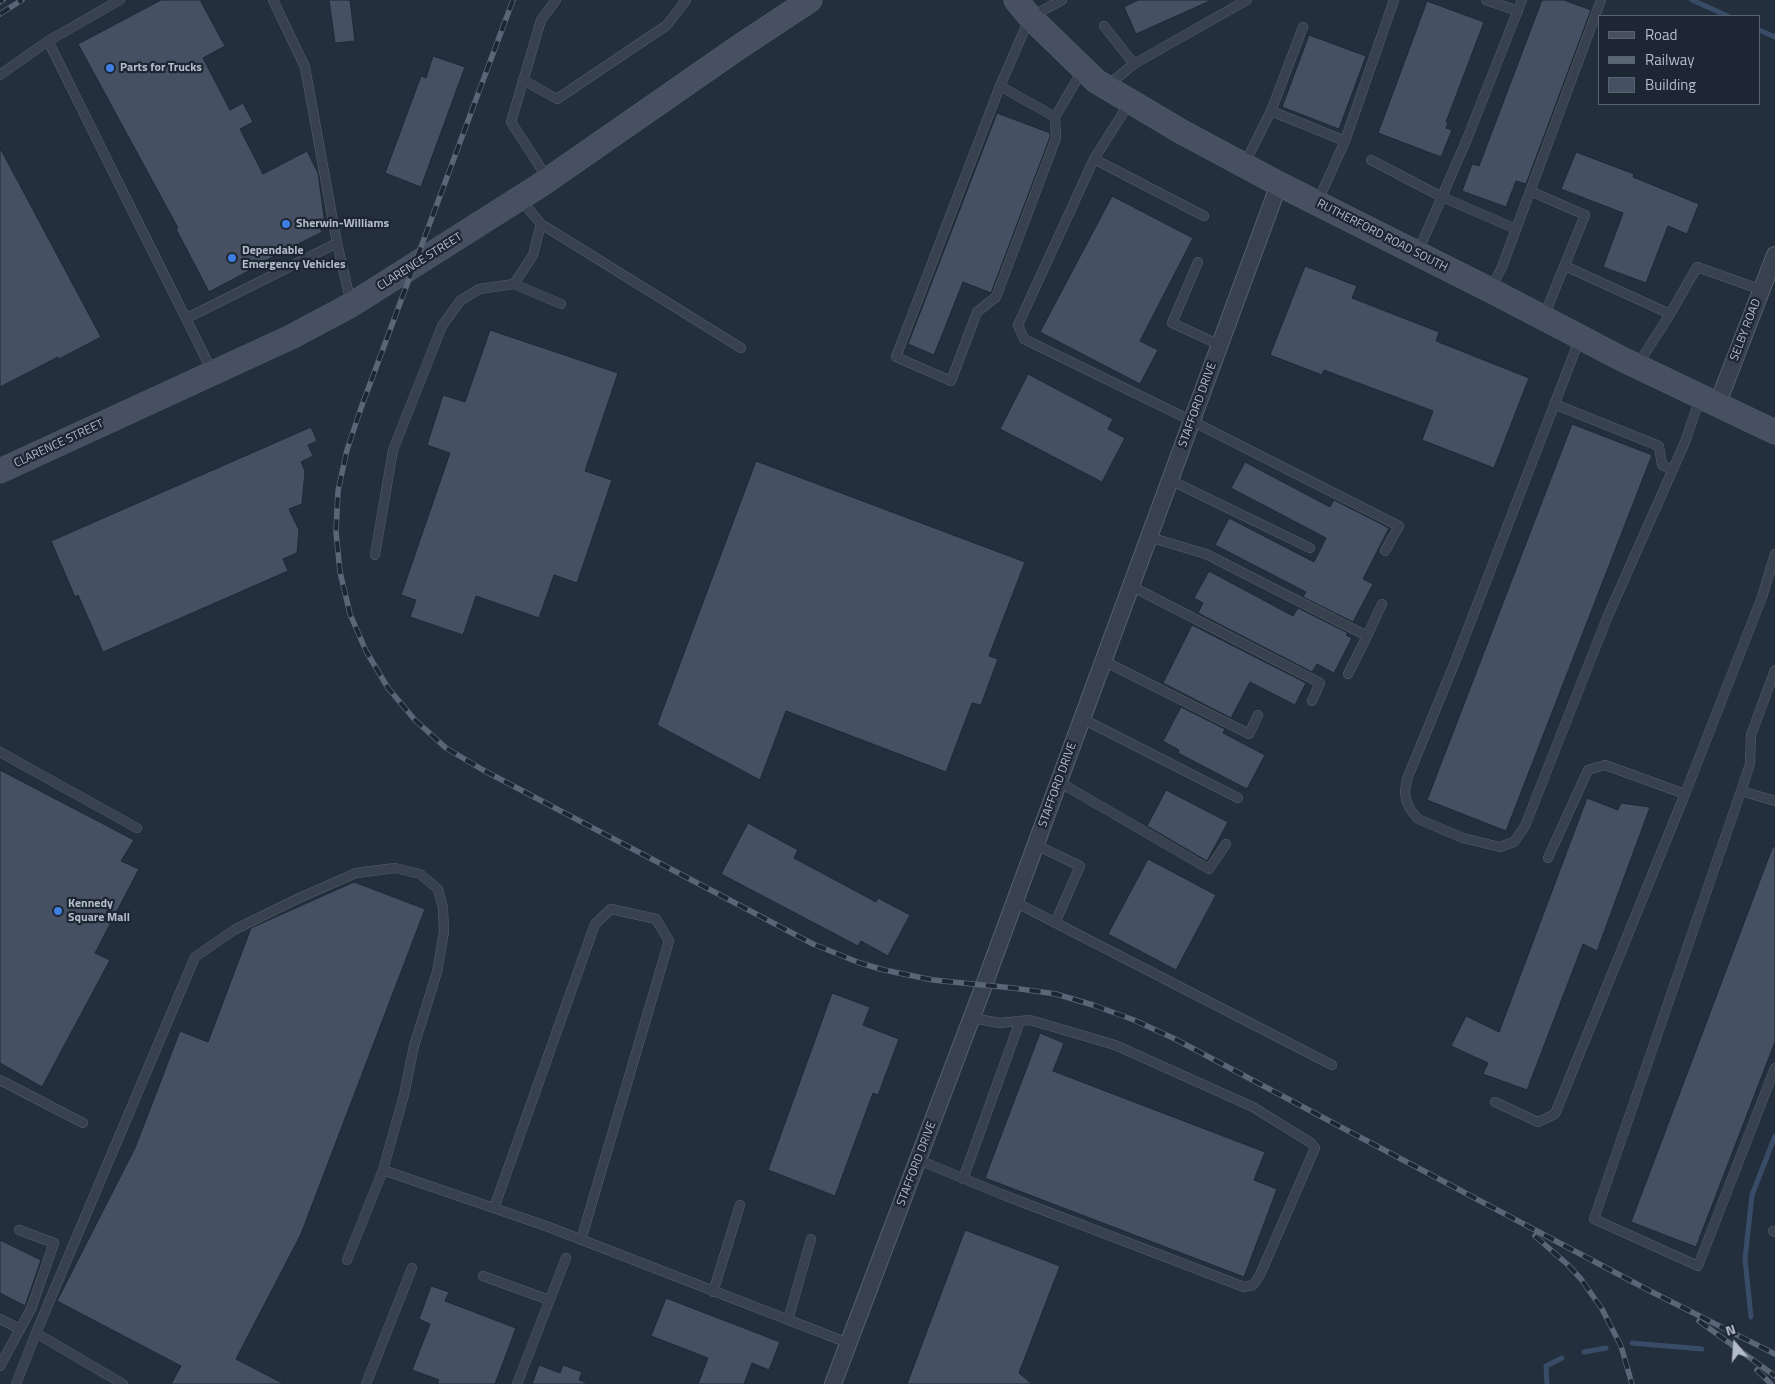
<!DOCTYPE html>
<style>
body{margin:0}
#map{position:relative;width:1775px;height:1384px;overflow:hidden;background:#242f3e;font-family:"Titillium Web",sans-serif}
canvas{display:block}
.legend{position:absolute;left:1598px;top:15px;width:162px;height:90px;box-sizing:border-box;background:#1d2633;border:1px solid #59626f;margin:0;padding:6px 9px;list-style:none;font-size:15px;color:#b4bcc9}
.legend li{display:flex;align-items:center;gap:10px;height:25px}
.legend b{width:25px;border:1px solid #59626f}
.north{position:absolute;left:1710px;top:1319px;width:50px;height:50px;-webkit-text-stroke:4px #1d2633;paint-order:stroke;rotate:342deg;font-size:14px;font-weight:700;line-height:20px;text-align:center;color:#b4bcc9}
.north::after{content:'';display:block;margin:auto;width:18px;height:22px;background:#b4bcc9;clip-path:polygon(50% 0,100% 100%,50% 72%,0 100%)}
</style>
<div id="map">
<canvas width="1775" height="1384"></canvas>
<ul class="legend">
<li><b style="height:6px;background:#465061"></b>Road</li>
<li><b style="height:6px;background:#5a6575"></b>Railway</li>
<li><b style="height:14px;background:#455162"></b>Building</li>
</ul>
<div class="north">N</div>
</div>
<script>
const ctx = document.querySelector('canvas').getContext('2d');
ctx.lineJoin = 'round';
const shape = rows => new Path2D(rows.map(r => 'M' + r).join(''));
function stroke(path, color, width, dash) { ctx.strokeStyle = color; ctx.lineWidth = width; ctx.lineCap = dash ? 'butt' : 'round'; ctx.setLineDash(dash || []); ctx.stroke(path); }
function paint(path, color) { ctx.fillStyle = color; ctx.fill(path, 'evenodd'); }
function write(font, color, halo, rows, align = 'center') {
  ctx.font = font + ' "Titillium Web",sans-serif'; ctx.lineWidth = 4.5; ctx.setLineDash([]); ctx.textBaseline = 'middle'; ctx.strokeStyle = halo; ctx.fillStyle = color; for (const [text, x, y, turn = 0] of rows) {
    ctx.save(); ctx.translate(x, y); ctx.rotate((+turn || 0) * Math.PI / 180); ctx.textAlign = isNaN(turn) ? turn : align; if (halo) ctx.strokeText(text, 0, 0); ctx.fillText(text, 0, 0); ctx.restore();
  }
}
const stream = shape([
 [1692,0,1728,16],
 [1759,30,1775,37],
 [1751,1317,1745,1259,1752,1195,1775,1136],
 [1632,1343,1702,1349],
 [1584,1352,1606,1348],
 [1547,1384,1546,1366,1562,1358]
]);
const building = shape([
 [161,0,200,0,225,46,203,58,230,110,243,103,253,122,240,129,263,174,307,151,318,173,319,180,325,224,319,226,322,232,255,266,256,267,209,292,176,229,178,228,78,44,161,0],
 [329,0,350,0,355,41,335,43,329,0],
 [1138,0,1212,0,1136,34,1124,7,1138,0],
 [1542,0,1564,0,1591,10,1526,184,1516,181,1506,207,1462,191,1472,164,1479,166,1542,0],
 [1427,1,1484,22,1446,122,1448,123,1446,128,1452,130,1441,157,1378,133,1427,1],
 [1309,35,1366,56,1339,129,1282,107,1309,35],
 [433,56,465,67,421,187,385,173,421,76,426,78,433,56],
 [997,113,1050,133,1050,137,991,293,963,282,934,355,908,344,997,113],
 [0,148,101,337,59,359,58,357,0,387,0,148],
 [1576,152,1634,174,1633,177,1699,204,1687,234,1668,226,1646,283,1603,267,1623,213,1561,189,1576,152],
 [1112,196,1193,238,1140,341,1158,350,1140,384,1040,332,1112,196],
 [1305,266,1357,286,1352,298,1439,332,1436,341,1529,378,1494,468,1422,440,1433,411,1324,370,1322,375,1270,355,1305,266],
 [490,330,618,373,585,471,612,480,577,583,554,575,539,618,476,596,463,635,410,617,416,600,401,595,450,453,427,445,443,395,465,402,490,330],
 [1028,374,1113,419,1108,429,1125,438,1102,482,1000,429,1028,374],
 [1572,424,1652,455,1506,831,1427,800,1572,424],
 [311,427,317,441,308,445,313,456,301,462,305,471,302,504,289,509,299,530,297,553,283,559,288,571,103,652,78,595,75,597,51,541,311,427],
 [756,461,1025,562,989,656,998,659,981,705,972,703,946,772,786,711,760,780,657,725,756,461],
 [1245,462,1330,507,1334,500,1389,528,1363,579,1373,584,1353,622,1303,597,1306,592,1215,545,1229,518,1314,562,1326,538,1231,488,1245,462],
 [1209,571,1293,616,1298,608,1348,633,1346,635,1352,638,1334,673,1317,664,1312,672,1198,613,1203,603,1194,598,1209,571],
 [1192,625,1306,683,1295,705,1250,682,1231,718,1163,683,1192,625],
 [1181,707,1225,729,1223,733,1265,755,1247,789,1178,753,1179,750,1163,741,1181,707],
 [0,770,134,840,121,861,139,869,95,953,110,960,42,1087,0,1063,0,770],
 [1166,790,1228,822,1207,861,1147,826,1166,790],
 [1587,798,1618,810,1621,803,1650,807,1597,951,1583,944,1527,1090,1483,1074,1488,1063,1451,1046,1466,1016,1499,1032,1587,798],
 [748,823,798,850,794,858,876,902,878,898,910,915,888,956,861,941,858,946,721,874,748,823],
 [1773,846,1775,847,1775,1042,1696,1247,1631,1222,1773,846],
 [1148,859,1216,895,1176,970,1108,934,1148,859],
 [354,882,425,909,301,1234,236,1359,284,1384,171,1384,181,1366,57,1301,135,1148,180,1031,208,1042,251,928,354,882],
 [832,993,870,1007,863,1025,899,1039,878,1095,873,1093,835,1196,768,1170,832,993],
 [1040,1033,1064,1043,1053,1071,1265,1152,1254,1180,1277,1189,1244,1277,985,1178,1040,1033],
 [965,1230,1060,1266,1019,1373,1032,1384,907,1384,965,1230],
 [0,1240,41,1260,25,1306,0,1293,0,1240],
 [431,1286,449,1292,445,1301,516,1328,495,1384,437,1384,439,1380,412,1370,430,1324,419,1319,431,1286],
 [666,1298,780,1342,769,1370,752,1363,744,1384,698,1384,708,1358,651,1336,666,1298],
 [539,1365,560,1373,563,1365,582,1372,579,1380,587,1383,586,1384,532,1384,539,1365]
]);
const lane = shape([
 [273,0,305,67,337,243,351,303],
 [1062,0,1030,17,1000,86,896,357,951,381,977,312,996,297,1056,138,1055,117,1083,69],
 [1486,0,1518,11],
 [1104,26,1134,64],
 [48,41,120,0],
 [0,75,48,41,213,373],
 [523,80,557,99,667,25,686,0],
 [1108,85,1134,64,1247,0],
 [1000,86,1055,117],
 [1130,102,1094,159,1018,325,1024,339,1192,421,1399,526,1385,551],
 [1271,111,1303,27],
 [1345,141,1394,0],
 [1094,159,1204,216],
 [1371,160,1442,197,1516,229],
 [1244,165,1271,111,1345,141,1317,203],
 [548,179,511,122,541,20,556,0],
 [1530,191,1585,215,1544,316],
 [541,224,741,348],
 [1417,254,1467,139,1522,0],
 [1198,262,1172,323,1220,345],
 [1565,266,1670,314,1637,366],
 [514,284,561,304],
 [1490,290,1502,267,1601,0],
 [1670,314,1697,267,1762,290],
 [187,318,337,243],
 [1580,338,1455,662,1407,779,1405,791,1406,800,1410,809,1418,819,1463,838,1500,847,1514,842,1525,826,1607,618,1685,442,1700,398],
 [1554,404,1659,446,1662,465,1672,470],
 [1170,480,1310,548],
 [1149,537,1206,554,1367,636,1348,674],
 [375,555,393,450,442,326,460,301,479,289,514,284,533,255,541,224,520,199],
 [1131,586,1320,683,1312,701],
 [1367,636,1382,604],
 [1104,661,1249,734,1258,715],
 [1775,670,1751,735,1750,764,1741,791,1775,801],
 [1083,719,1238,798],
 [0,752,137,828],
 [1059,782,1209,869,1226,844],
 [1741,791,1594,1219,1698,1266,1775,1068],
 [1036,845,1080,866,1055,923],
 [1548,858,1588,770,1605,765,1685,794,1762,597,1775,554],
 [1015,902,1332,1065],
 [0,1080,83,1123],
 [1495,1102,1538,1122,1555,1114,1685,794],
 [919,1160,1001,1194,1244,1287,1253,1285,1260,1275,1315,1148,1311,1143,1253,1107,1115,1045,1030,1020,1000,1023,972,1018],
 [963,1179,1020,1021],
 [494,1208,595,924,611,909,656,919,669,941,581,1240],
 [19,1230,54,1243,31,1309,20,1329],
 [1773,1231,1775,1232],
 [347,1260,383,1170,546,1226,848,1343],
 [483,1276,549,1300],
 [713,1292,740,1205],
 [0,1319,20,1329,0,1366],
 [788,1320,811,1239],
 [16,1384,36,1333],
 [123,1384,36,1333,195,957,234,930,297,899,356,873,395,868,420,874,438,889,443,908,444,932,437,972,414,1046,404,1095,383,1170],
 [366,1384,412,1268],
 [517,1384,566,1258]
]);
const street = shape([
 [1717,405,1775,255],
 [833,1384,984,985,1279,184]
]);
const secondary = shape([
 [1016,0,1030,17,1096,81,1182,132,1279,184,1490,290,1622,359,1775,432],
 [0,471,291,337,351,305,539,186,739,47,810,0]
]);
const rail = shape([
 [513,0,361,408,347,450,338,491,336,532,340,572,350,614,366,651,388,688,415,720,446,748,483,770,813,944,860,963,884,970,933,980,1013,988,1056,994,1093,1005,1134,1020,1175,1039,1650,1291,1775,1354],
 [0,2,3,0],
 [0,14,22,0],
 [1535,1236,1567,1264,1581,1279,1602,1309,1621,1346,1632,1384],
 [1699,1321,1775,1376],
 [1757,1370,1771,1384]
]);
const markers = [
 [110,68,5,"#3f7fe0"],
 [286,224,5,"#3f7fe0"],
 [232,258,5,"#3f7fe0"],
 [58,911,5,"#3f7fe0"]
];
const poiNames = [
 ["Parts for Trucks",120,68],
 ["Sherwin-Williams",296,224],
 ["Dependable",242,251],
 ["Emergency Vehicles",242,265],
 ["Kennedy",68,904],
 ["Square Mall",68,918]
];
const streetNames = [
 ["RUTHERFORD ROAD SOUTH",1382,236,27],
 ["CLARENCE STREET",420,262,-32],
 ["SELBY ROAD",1746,330,-69],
 ["STAFFORD DRIVE",1198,405,-70],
 ["CLARENCE STREET",59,444,-25],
 ["STAFFORD DRIVE",1058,785,-70],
 ["STAFFORD DRIVE",917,1164,-69]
];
stroke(stream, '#394c67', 5);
paint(building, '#455162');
stroke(building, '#1f2835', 1);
stroke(lane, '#565f6c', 10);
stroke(street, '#565f6c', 18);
stroke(secondary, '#565f6c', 25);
stroke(lane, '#38414e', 9);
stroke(street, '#38414e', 16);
stroke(secondary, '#465061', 24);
stroke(rail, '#5a6575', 5.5);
stroke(rail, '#1d2633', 4, [11]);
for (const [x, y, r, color] of markers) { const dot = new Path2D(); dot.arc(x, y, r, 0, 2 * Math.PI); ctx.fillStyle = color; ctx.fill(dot); stroke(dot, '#1d2633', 2); }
write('bold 12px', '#b4bcc9', '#1d2633', poiNames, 'left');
write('12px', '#b4bcc9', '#1d2633', streetNames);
</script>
